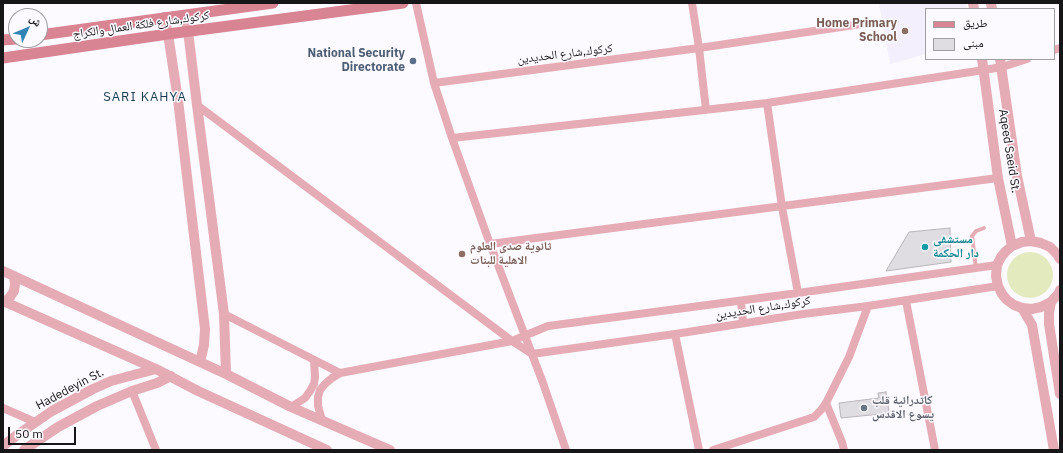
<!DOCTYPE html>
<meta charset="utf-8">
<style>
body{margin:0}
#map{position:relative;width:1063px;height:453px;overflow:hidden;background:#fcfaff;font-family:"IBM Plex Sans","Noto Naskh Arabic",sans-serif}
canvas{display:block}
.frame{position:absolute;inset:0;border:4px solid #161517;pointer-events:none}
.legend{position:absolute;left:925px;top:8px;width:130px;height:52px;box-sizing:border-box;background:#fcfaff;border:1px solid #a09ea2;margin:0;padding:5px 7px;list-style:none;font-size:12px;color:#161517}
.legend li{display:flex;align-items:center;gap:8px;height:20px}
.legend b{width:20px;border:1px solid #a09ea2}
.north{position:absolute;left:8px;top:8px;width:40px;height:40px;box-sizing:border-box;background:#fcfaff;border:1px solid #a09ea2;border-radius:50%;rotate:46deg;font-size:11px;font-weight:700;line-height:16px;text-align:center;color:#161517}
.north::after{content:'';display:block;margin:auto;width:14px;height:18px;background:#3284b4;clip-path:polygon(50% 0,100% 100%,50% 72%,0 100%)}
.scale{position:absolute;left:8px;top:427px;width:68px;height:18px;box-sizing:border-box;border:2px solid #161517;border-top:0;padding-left:5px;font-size:12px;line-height:14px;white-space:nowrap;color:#161517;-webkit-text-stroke:3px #fcfaff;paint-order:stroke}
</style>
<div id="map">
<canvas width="1063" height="453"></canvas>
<div class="frame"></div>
<ul class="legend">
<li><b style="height:5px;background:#d88492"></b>طريق</li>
<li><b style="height:11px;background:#dfdde1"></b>مبنى</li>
</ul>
<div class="north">ش</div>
<div class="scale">50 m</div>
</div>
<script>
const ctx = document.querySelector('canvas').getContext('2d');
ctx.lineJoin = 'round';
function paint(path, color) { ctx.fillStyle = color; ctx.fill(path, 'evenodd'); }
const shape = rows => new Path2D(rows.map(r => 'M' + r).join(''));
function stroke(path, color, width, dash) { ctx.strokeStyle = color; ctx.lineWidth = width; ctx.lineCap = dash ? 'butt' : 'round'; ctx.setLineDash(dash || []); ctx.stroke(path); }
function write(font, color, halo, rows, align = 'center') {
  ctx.font = font + ' "IBM Plex Sans","Noto Naskh Arabic",sans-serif'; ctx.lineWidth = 3; ctx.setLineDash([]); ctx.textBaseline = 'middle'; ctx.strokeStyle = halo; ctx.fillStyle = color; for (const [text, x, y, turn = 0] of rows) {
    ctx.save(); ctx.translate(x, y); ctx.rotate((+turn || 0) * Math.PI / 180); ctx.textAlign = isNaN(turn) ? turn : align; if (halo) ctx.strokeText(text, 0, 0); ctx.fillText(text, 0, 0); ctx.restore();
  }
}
const education = shape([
 [879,3,966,3,967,9,926,9,926,54,890,64]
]);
const green = shape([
 '1007 275a23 23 0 1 1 46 0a23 23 0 1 1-46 0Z'
]);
const building = shape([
 [950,228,951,262,886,271,909,232,950,228],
 [886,392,890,418,882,419,881,414,841,418,839,403,879,398,878,393,886,392]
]);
const service = shape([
 [976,268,972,236,976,231,984,228]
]);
const minor = shape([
 [416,3,434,83,452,138,490,244,543,383,566,450],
 [692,3,699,48,706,110],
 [1054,50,1060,48],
 [434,83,699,48,868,23],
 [767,103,782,207,798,293],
 [197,105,512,341,532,354,675,334,803,314,868,306,998,286],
 [452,138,767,103,984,70,1002,67,1027,59],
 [490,244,998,178],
 [741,301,743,323],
 [906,301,935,450],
 [224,314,340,373,512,341,548,326,798,293,997,265],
 [675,334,699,450],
 [132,391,156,450],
 [826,403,842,442,844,450],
 [291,407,305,398,310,391,314,384,315,377,314,360],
 [3,408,35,422],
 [322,420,318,406,318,397,320,390,325,384,332,378,340,373],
 [713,450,814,417,821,410,826,403,849,357,868,306]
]);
const tertiary = shape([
 [973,3,974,9],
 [991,3,992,9],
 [185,15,188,31,197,105,224,314,226,374],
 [164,17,168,34,178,100,205,329,204,345,200,362],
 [982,59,998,178,1012,246],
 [1000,59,1017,176,1031,241],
 [1060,259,1057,254,1050,247,1041,243,1031,241,1022,242,1012,246,1006,251,1001,257,997,265,996,276,998,286,1002,294,1007,300,1014,305,1022,308,1032,309,1041,307,1051,302,1059,293,1060,290],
 [3,271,226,374,291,407,390,450],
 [3,301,156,369,198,391,327,450],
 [5,302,10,297,14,291,15,284,14,276],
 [1051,302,1049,313,1049,324,1060,394],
 [1022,308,1032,325,1054,450],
 [3,446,17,435,52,411,93,389,111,381,156,369],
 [24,450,58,427,97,406,132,391,157,383,171,376]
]);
const secondary = shape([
 [40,35,273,3],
 [3,40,16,39],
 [3,58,168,34,403,3]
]);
const markers = [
 [905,31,4,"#8d6e63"],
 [413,61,4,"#5c6f8a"],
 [925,247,4,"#0f9aa8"],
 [462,254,4,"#8d6e63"],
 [864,408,4,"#6b7280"]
];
const educationNames = [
 ["Home Primary",897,24],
 ["School",897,38],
 ["ثانوية صدى العلوم",470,247,"left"],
 ["الاهلية للبنات",470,261,"left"]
];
const streetNames = [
 ["كركوك,شارع فلكة العمال والكراج",141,25,-8],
 ["كركوك,شارع الحديدين",565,54,-7],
 ["Aqeed Saeid St.",1009,151,81],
 ["كركوك,شارع الحديدين",763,308,-9],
 ["Hadedeyin St.",70,389,-28]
];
const serviceNames = [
 ["National Security",405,54],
 ["Directorate",405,68]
];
const cultureNames = [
 ["مستشفى",933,240],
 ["دار الحكمة",933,254]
];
const worshipNames = [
 ["كاتدرائية قلب",872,401],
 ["يسوع الاقدس",872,415]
];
const neighbourhoodNames = [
 ["SARI KAHYA",145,97]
];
paint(education, '#f3effc');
paint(green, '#e3ebbe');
paint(building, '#dfdde1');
stroke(building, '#b9b6bb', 1);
stroke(service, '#e6acb5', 4);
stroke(minor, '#e6acb5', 8);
stroke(tertiary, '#e6acb5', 10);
stroke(secondary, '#d88492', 11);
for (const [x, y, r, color] of markers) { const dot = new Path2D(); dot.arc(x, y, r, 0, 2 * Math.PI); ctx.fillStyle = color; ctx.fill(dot); stroke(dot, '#fcfaff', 1.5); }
write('bold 12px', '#785e54', '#fcfaff', educationNames, 'right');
write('12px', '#161517', '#fcfaff', streetNames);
write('bold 12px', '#4e5e75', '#fcfaff', serviceNames, 'right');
write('bold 12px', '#0d838f', '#fcfaff', cultureNames, 'left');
write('bold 12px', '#5b616d', '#fcfaff', worshipNames, 'left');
ctx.letterSpacing = '1px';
write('13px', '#143b52', '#fcfaff', neighbourhoodNames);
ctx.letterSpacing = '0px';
</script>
